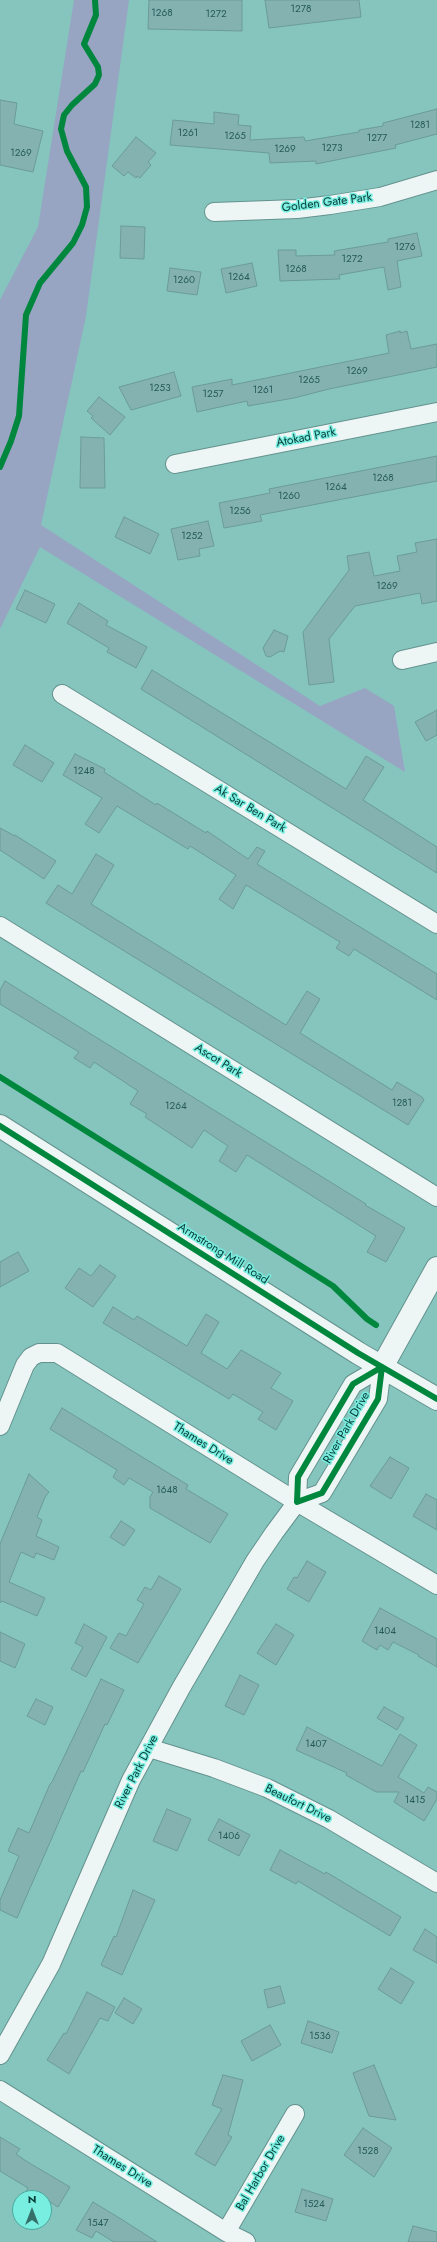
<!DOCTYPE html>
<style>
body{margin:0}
#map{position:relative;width:437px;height:2242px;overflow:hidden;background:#85c5be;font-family:Jost,sans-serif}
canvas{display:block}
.north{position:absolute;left:12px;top:2190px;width:40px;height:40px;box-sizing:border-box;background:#78eee0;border:1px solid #4ca89e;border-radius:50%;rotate:0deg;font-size:11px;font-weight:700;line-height:16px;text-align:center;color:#09403b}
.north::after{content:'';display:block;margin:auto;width:14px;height:18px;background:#346f69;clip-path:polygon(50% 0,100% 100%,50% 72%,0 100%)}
</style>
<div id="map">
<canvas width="437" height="2242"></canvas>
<div class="north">N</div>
</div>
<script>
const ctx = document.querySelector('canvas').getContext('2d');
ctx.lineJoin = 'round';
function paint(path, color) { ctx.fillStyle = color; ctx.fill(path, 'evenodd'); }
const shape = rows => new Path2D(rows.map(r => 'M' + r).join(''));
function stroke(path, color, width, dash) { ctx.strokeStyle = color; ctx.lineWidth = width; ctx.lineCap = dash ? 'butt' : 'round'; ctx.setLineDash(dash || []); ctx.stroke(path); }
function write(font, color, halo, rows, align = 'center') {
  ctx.font = font + ' Jost,sans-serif'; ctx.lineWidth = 3; ctx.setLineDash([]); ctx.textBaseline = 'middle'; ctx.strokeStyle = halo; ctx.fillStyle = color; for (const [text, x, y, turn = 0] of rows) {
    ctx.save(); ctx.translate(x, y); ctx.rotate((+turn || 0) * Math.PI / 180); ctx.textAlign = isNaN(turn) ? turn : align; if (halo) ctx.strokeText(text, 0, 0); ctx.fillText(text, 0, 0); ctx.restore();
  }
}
const green = shape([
 [74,0,129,0,86,316,41,525,320,706,365,688,394,706,405,772,40,547,0,629,0,300,38,227]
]);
const building = shape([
 [149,0,242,0,242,31,148,29,149,0],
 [265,0,359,0,361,17,269,28,265,0],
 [0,100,17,103,14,124,43,131,33,172,0,165,0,100],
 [437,109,437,134,395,145,396,148,316,164,316,161,270,163,269,153,170,145,173,120,214,124,214,112,239,115,238,125,251,126,250,140,304,137,305,141,359,132,359,130,383,126,383,123,437,109],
 [136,137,156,153,148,162,151,165,140,178,137,176,136,178,128,172,124,176,112,166,136,137],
 [121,226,145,227,144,259,120,258,121,226],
 [417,233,422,256,397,261,401,287,388,290,384,267,339,275,340,279,280,281,278,250,296,250,296,256,335,255,334,251,388,242,388,239,417,233],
 [252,263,257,286,226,293,221,269,252,263],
 [170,268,201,272,197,295,167,291,170,268],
 [400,331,400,333,407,331,411,349,437,344,437,367,329,389,294,398,248,406,247,401,197,412,192,387,232,379,232,385,389,353,386,335,400,331],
 [174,372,181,396,131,410,119,387,174,372],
 [99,397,125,417,110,435,91,418,93,416,87,411,99,397],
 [81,437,104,438,105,488,80,488,81,437],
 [437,456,437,481,260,515,262,521,224,528,219,503,270,493,269,489,437,456],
 [124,517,159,534,150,554,115,537,124,517],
 [208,521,214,546,199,549,200,556,178,560,171,529,208,521],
 [437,539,437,601,422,604,420,593,355,606,329,639,334,682,309,685,303,632,349,570,347,556,369,552,374,576,400,571,397,556,417,552,415,543,437,539],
 [25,590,55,604,46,623,16,609,25,590],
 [79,603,108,621,106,625,147,647,136,668,107,652,109,648,67,623,79,603],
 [274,630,288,636,284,652,280,651,270,657,266,656,263,648,274,630],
 [152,670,346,789,366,756,384,767,363,800,437,847,437,873,141,689,152,670],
 [437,710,437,735,426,741,415,722,437,710],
 [25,745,54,763,42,782,13,765,25,745],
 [75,754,105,769,104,772,156,805,157,803,206,833,207,831,248,859,257,847,265,851,257,864,437,974,437,1000,354,949,349,956,336,948,340,942,246,885,233,909,219,899,236,875,190,846,188,849,117,806,99,833,85,824,102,798,63,775,75,754],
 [0,828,15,836,15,835,56,861,44,879,0,850,0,828],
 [96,854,114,865,91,904,286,1025,307,991,320,999,300,1033,392,1090,397,1082,422,1097,424,1100,408,1125,46,903,58,885,72,894,96,854],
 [5,981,366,1204,365,1205,405,1228,386,1262,367,1252,376,1236,247,1155,236,1172,219,1161,228,1146,204,1130,192,1148,145,1117,147,1114,130,1104,138,1091,94,1062,90,1068,74,1058,79,1052,0,1004,0,990,5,981],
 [18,1252,29,1271,0,1287,0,1262,18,1252],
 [100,1265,116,1276,93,1307,65,1288,79,1268,91,1276,100,1265],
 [113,1307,134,1320,137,1316,187,1346,206,1314,219,1322,201,1353,227,1369,241,1350,281,1373,271,1388,293,1401,276,1430,258,1419,263,1412,233,1394,229,1399,103,1323,113,1307],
 [62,1408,188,1485,186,1489,228,1514,210,1543,150,1508,150,1497,153,1492,129,1478,124,1485,113,1477,117,1470,50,1429,62,1408],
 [390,1457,409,1468,391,1499,370,1486,390,1457],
 [29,1474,49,1492,45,1497,37,1517,42,1520,36,1536,59,1547,54,1560,36,1553,34,1558,21,1552,9,1582,45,1598,37,1616,2,1601,0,1603,0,1544,29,1474],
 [426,1494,437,1500,437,1530,413,1516,426,1494],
 [121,1521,135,1530,124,1546,110,1537,121,1521],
 [307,1561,326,1572,309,1602,287,1589,294,1577,297,1578,307,1561],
 [159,1576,181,1589,138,1663,110,1648,119,1633,126,1636,144,1604,137,1600,145,1587,151,1590,159,1576],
 [380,1608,437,1639,437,1667,418,1656,419,1655,393,1642,388,1650,380,1645,377,1650,362,1641,380,1608],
 [84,1624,107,1637,86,1677,71,1669,83,1647,75,1643,84,1624],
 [276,1624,294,1635,276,1665,257,1653,276,1624],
 [0,1632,25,1644,15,1668,0,1661,0,1632],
 [240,1675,259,1685,244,1715,225,1706,240,1675],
 [101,1679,124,1690,107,1725,105,1724,83,1772,81,1771,17,1918,0,1910,0,1900,19,1856,8,1851,18,1828,29,1833,50,1784,52,1782,101,1679],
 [36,1699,53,1707,45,1725,27,1716,36,1699],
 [384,1707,404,1718,397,1730,377,1718,384,1707],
 [307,1727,382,1766,400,1734,417,1745,398,1777,424,1793,428,1787,437,1792,437,1799,424,1821,394,1802,399,1792,376,1792,346,1775,347,1773,296,1750,307,1727],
 [167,1809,191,1819,177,1851,153,1841,167,1809],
 [219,1819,250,1835,239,1856,208,1840,219,1819],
 [280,1850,325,1874,326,1872,401,1917,390,1936,298,1881,296,1884,270,1870,280,1850],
 [133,1890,155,1900,122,1975,101,1965,114,1936,116,1937,133,1890],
 [425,1929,437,1937,437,1963,413,1950,425,1929],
 [391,1968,414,1982,401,2004,378,1989,391,1968],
 [280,1986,285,2003,268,2008,264,1990,280,1986],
 [87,1992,115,2007,108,2021,100,2018,69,2074,47,2060,64,2033,66,2034,87,1992],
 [124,1998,142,2009,133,2024,115,2013,124,1998],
 [308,2021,339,2032,332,2053,301,2043,308,2021],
 [270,2025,281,2045,252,2061,241,2041,270,2025],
 [374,2065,396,2120,369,2116,353,2073,374,2065],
 [223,2075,243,2080,228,2135,232,2137,215,2166,195,2154,222,2109,212,2105,223,2075],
 [363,2128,392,2148,374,2177,344,2155,363,2128],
 [0,2137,20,2149,16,2154,26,2161,70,2187,58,2207,44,2198,23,2198,28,2188,0,2171,0,2137],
 [302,2189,333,2199,326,2221,295,2212,302,2189],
 [93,2202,121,2219,157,2242,114,2242,96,2231,92,2238,76,2230,93,2202],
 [413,2226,437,2232,437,2242,408,2242,413,2226]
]);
const street = shape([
 [214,212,297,209,330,205,380,197,437,180],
 [175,464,437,412],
 [402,660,437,652],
 [62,694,437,924],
 [0,926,437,1197],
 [0,1426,25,1365,31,1357,39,1353,57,1353,297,1502,437,1585],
 [297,1502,298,1477,353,1384,382,1367],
 [149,1748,214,1768,267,1788,329,1819,437,1883],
 [0,2055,51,1964,131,1780,181,1688,255,1561,274,1533,297,1502,322,1493,378,1399,382,1367],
 [0,2090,226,2232,246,2242],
 [226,2232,295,2114]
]);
const secondary = shape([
 [0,1126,358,1353,437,1399],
 [382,1367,437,1268]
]);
const cycleway = shape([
 [0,467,11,441,19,416,26,315,40,283,73,243,82,225,87,207,86,187,67,151,61,129,64,115,72,105,95,84,99,75,98,67,84,44,96,15,95,0],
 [0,1077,333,1286,367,1319,376,1325],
 [0,1126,358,1353,437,1399],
 [382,1367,378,1399,322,1493,297,1502,298,1477,353,1384,382,1367]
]);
const numberNames = [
 ["1278",301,10],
 ["1268",162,14],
 ["1272",216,15],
 ["1281",420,126],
 ["1261",188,134],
 ["1265",235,137],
 ["1277",377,139],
 ["1273",332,149],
 ["1269",285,150],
 ["1269",21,154],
 ["1276",405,248],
 ["1272",352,260],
 ["1268",296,270],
 ["1264",239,278],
 ["1260",184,281],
 ["1269",357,372],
 ["1265",309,381],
 ["1253",160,389],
 ["1261",263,391],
 ["1257",213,395],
 ["1268",383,479],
 ["1264",336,488],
 ["1260",289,497],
 ["1256",240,512],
 ["1252",192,537],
 ["1269",387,587],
 ["1248",84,772],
 ["1281",402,1104],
 ["1264",176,1107],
 ["1648",167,1491],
 ["1404",385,1632],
 ["1407",316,1745],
 ["1415",415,1801],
 ["1406",229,1837],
 ["1536",320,2037],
 ["1528",368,2152],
 ["1524",314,2205],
 ["1547",98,2224]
];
const streetNames = [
 ["Golden Gate Park",327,203,-7],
 ["Atokad Park",306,438,-11],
 ["Ak Sar Ben Park",250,809,31],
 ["Ascot Park",218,1061,32],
 ["Armstrong Mill Road",223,1254,32],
 ["River Park Drive",347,1428,-60],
 ["Thames Drive",203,1444,32],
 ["River Park Drive",137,1772,-63],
 ["Beaufort Drive",298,1804,26],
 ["Thames Drive",122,2167,32],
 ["Bal Harbor Drive",261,2173,-60]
];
paint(green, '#97a4c2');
paint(building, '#83b2b1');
stroke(building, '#6c9b99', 1);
stroke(street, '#64928e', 20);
stroke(secondary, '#64928e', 24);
stroke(street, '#edf6f5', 18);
stroke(secondary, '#edf6f5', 22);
stroke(cycleway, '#00873e', 6);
write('10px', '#285c58', null, numberNames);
write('12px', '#09403b', '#78eee0', streetNames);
</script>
